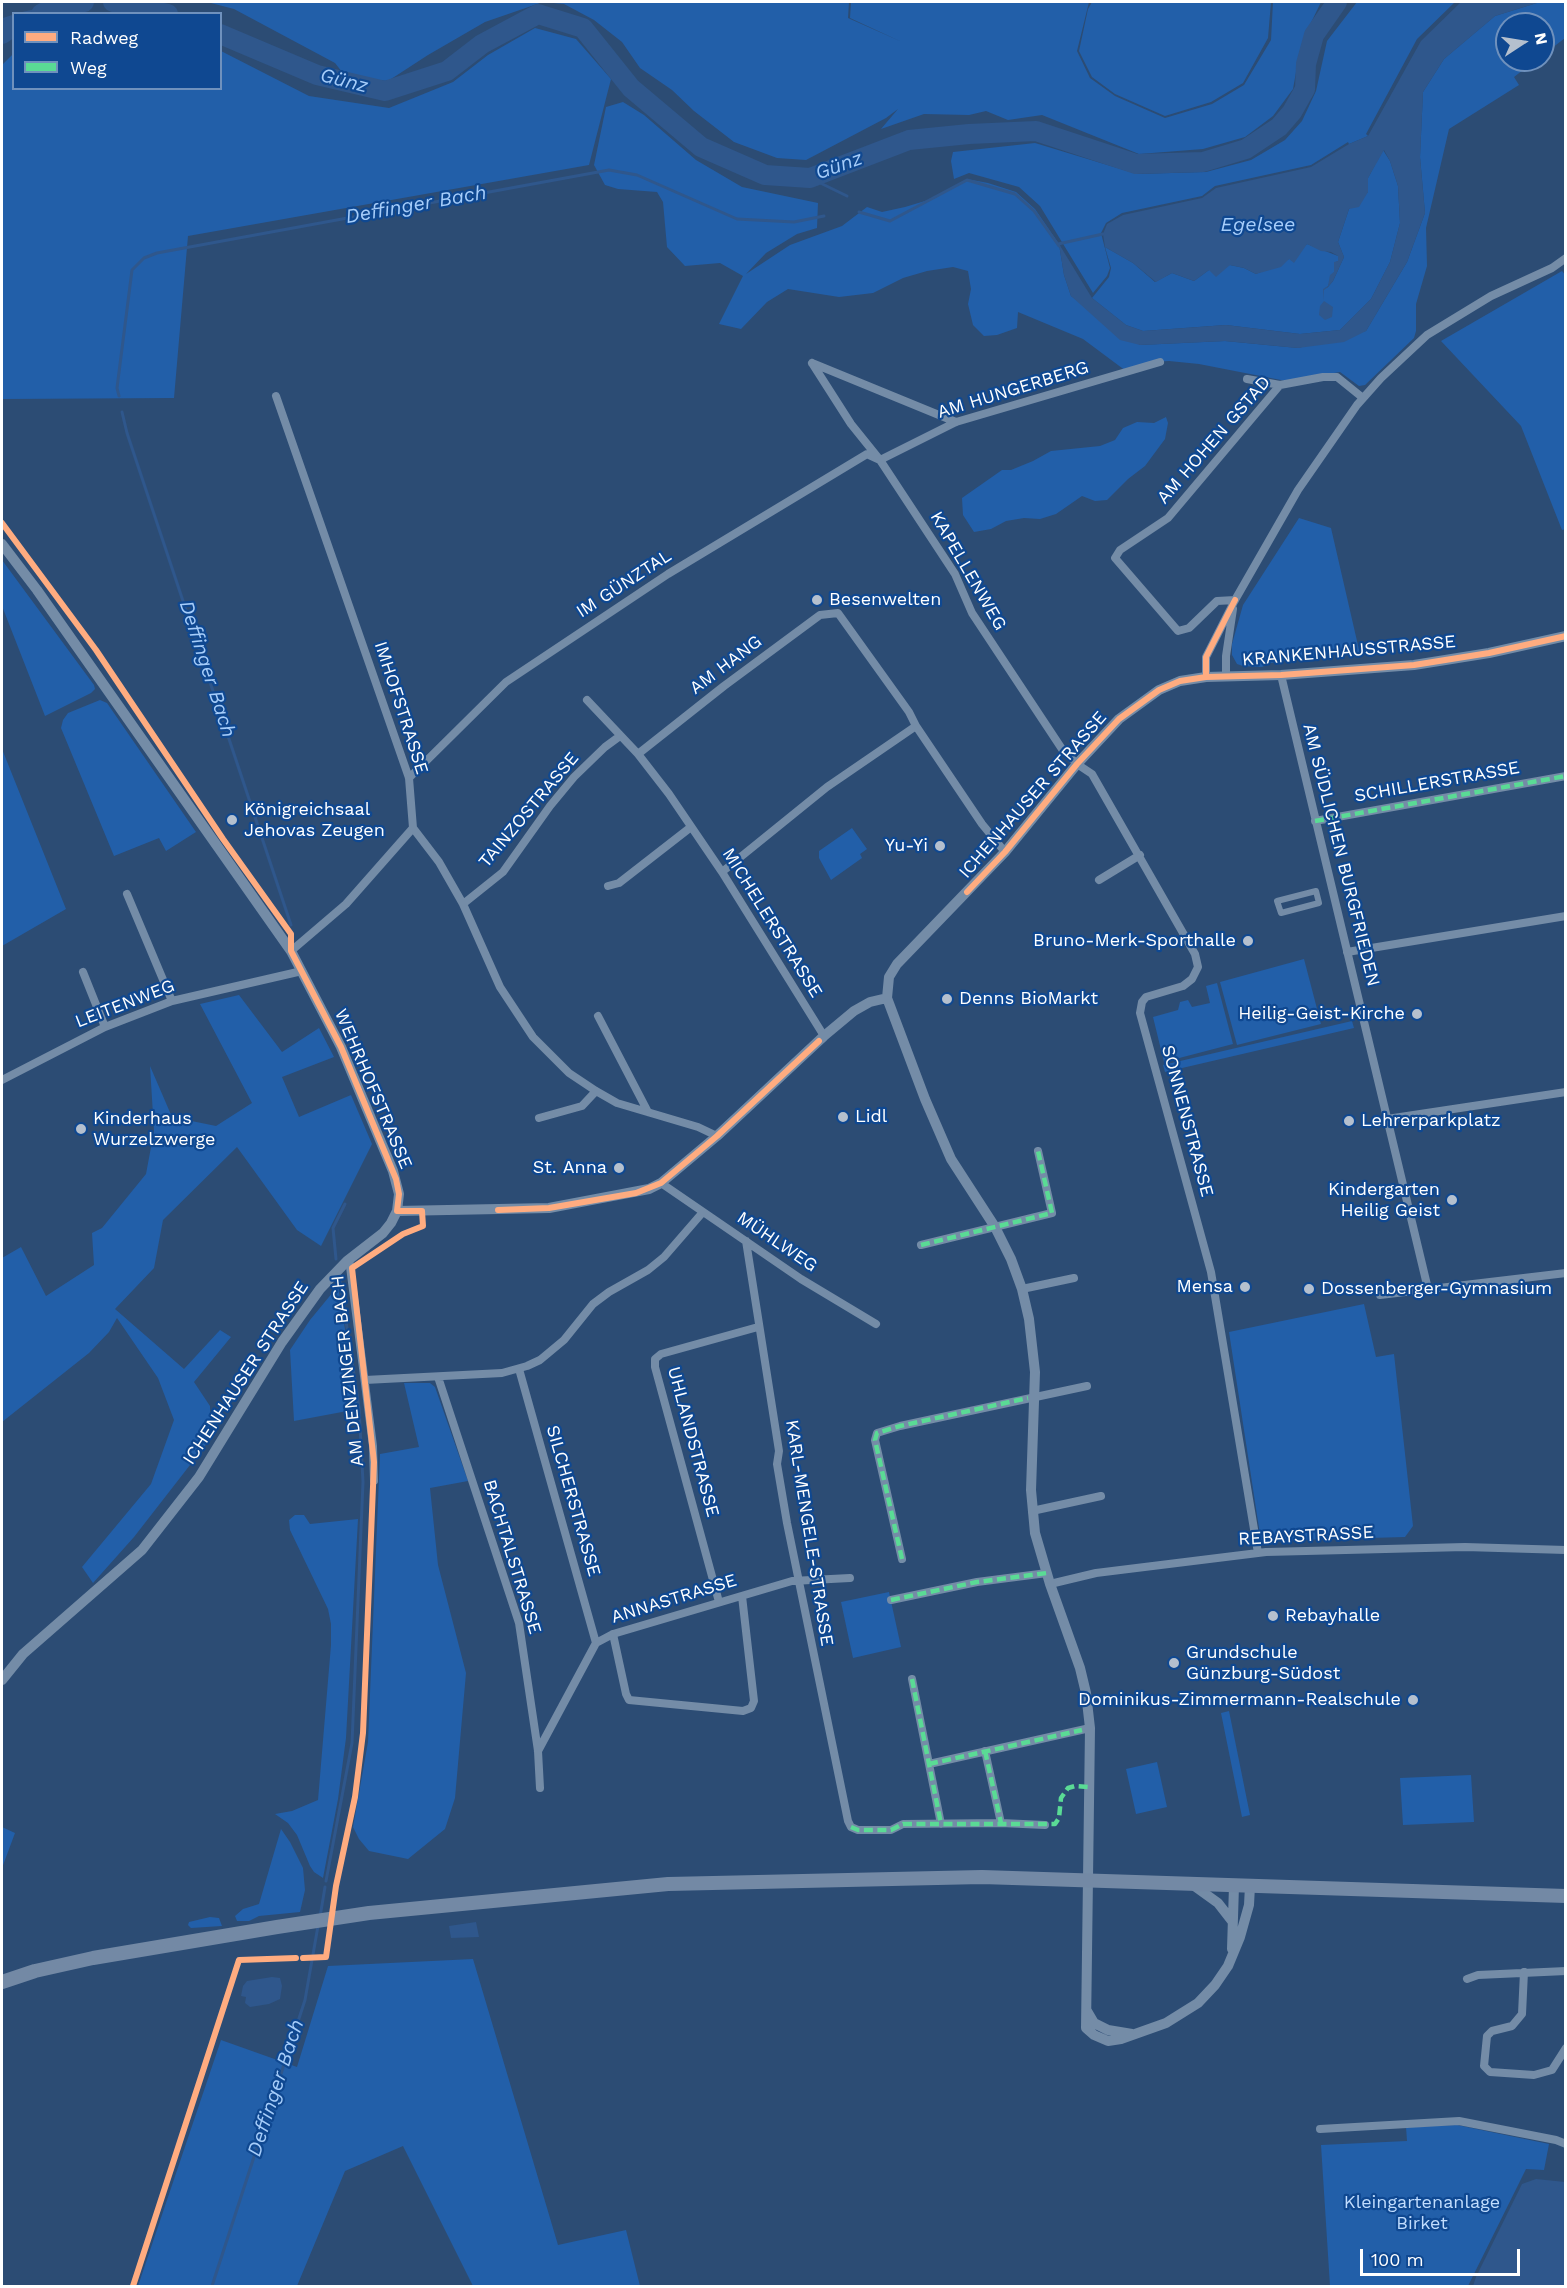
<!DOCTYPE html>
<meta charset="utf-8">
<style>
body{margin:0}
#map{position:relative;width:1567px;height:2288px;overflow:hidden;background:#2c4c74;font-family:"Work Sans",sans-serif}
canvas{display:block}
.frame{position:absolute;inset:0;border:3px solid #fff;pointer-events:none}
.legend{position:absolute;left:12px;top:12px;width:210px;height:78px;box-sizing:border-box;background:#0f4891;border:2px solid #6f91bd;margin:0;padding:8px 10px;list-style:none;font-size:18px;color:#fff}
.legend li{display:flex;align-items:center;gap:12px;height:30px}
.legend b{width:30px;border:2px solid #6f91bd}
.north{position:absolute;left:1495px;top:12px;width:60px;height:60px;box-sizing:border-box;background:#0f4891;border:2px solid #6f91bd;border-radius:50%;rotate:78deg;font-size:16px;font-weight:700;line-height:24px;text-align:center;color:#fff}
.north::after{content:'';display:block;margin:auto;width:21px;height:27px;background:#b5c0ce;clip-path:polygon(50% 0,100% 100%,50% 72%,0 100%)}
.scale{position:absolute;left:1360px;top:2249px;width:160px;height:27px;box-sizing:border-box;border:3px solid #fff;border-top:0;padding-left:8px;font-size:18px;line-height:21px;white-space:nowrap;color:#fff;-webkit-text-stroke:4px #0f4891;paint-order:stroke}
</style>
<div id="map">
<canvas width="1567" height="2288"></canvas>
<div class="frame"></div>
<ul class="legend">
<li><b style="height:8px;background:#ffac80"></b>Radweg</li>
<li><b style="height:8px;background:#5adb95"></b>Weg</li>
</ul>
<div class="north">N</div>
<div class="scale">100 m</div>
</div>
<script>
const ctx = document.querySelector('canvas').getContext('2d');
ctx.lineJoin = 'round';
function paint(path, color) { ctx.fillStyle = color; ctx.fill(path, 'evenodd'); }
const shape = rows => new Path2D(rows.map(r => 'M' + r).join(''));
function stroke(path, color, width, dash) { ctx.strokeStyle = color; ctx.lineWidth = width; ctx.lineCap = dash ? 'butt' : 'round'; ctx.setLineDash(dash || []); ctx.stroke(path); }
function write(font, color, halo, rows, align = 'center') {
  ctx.font = font + ' "Work Sans",sans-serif'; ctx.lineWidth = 4.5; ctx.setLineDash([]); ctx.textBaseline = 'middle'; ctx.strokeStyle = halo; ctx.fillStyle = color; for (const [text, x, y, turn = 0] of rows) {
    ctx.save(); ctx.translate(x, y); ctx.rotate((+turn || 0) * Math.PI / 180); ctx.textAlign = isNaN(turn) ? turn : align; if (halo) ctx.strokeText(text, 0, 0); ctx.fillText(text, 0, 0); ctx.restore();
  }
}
const green = shape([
 [207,2,849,2,848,18,902,42,850,18,851,2,1089,2,1077,51,1090,78,1115,96,1165,118,1212,104,1244,85,1271,40,1273,2,1321,2,1307,31,1298,61,1293,89,1273,116,1245,137,1203,149,1139,154,1042,115,1008,120,986,111,969,115,924,114,881,129,898,109,886,118,806,160,777,158,734,142,694,111,672,90,640,68,622,42,594,20,564,4,543,2,485,22,428,55,388,81,346,77,335,63,234,9],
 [1092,2,1271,2,1268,38,1243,83,1211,102,1165,116,1115,94,1092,77,1079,51,1088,9],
 [1357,2,1455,2,1417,39,1366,134,1368,136,1349,144,1348,142,1311,165,1215,186,1202,196,1122,213,1106,223,1101,233,1110,268,1107,276,1093,293,1040,206,1019,187,969,173,954,179,951,161,953,152,1035,143,1137,174,1206,172,1251,160,1285,140,1302,121,1316,91,1327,41],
 [1540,2,1565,2,1565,38,1543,55,1543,24,1507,24,1507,60,1536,60,1514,77,1519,85,1449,129,1426,228,1427,266,1416,304,1416,331,1414,338,1365,385,1359,386,1340,372,1286,381,1199,364,1169,361,1154,362,1126,371,1083,339,1018,312,1017,328,997,335,984,336,973,325,968,304,971,289,968,271,953,267,927,271,903,278,873,293,839,297,788,289,767,302,741,329,719,324,743,276,720,263,685,266,667,247,663,202,657,192,618,189,605,185,594,165,606,107,623,102,644,115,696,160,742,187,818,203,817,228,797,234,766,253,746,274,790,245,842,226,867,207,882,212,905,207,935,198,967,179,988,183,1016,192,1035,209,1059,244,1064,275,1071,296,1140,345,1225,341,1298,348,1366,331,1407,262,1425,213,1420,157,1423,92,1444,59,1495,16],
 [535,28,576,39,611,79,589,165,188,236,174,398,2,399,2,65,13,54,14,88,220,88,221,51,309,96,389,108,453,82,488,55],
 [1383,150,1390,161,1398,186,1400,223,1390,262,1371,299,1340,330,1300,334,1226,325,1143,331,1126,325,1092,298,1109,277,1111,268,1105,247,1133,263,1155,282,1172,273,1194,281,1209,270,1230,265,1244,268,1256,274,1289,259,1307,244,1338,256,1338,261,1334,263,1334,272,1328,286,1323,290,1328,287,1333,281,1344,257,1338,242,1349,209,1368,192,1368,178],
 [1562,271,1566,276,1566,529,1562,530,1521,426,1441,341],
 [1166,417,1168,423,1165,439,1145,466,1128,479,1107,500,1095,501,1082,496,1056,514,1040,519,1024,518,1006,521,991,529,974,532,963,515,962,498,1002,470,1011,470,1033,461,1051,451,1100,446,1115,440,1123,428,1137,422,1154,423],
 [1299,518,1331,528,1360,654,1307,656,1300,659,1270,663,1262,667,1243,666,1237,664,1232,655,1232,644,1243,605],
 [2,560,94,685,95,689,91,693,45,716,2,606],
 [100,700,107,703,196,832,166,851,159,838,114,856,61,728,63,720,68,713],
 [2,749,66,909,2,946],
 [852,828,867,849,860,854,862,858,831,880,819,858,819,851],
 [1304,959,1321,1024,1237,1045,1220,982],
 [1217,983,1233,1044,1164,1062,1153,1017,1178,1010,1180,1002,1188,1000,1192,1007,1210,1003,1206,986],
 [239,995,282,1052,319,1028,334,1057,282,1077,299,1117,351,1095,372,1144,321,1246,297,1230,237,1147,163,1220,154,1268,115,1309,184,1369,220,1330,231,1337,194,1382,210,1406,211,1438,134,1537,93,1583,82,1567,151,1484,174,1420,158,1378,117,1318,109,1332,89,1353,2,1422,2,1258,21,1247,46,1296,94,1265,92,1233,102,1228,146,1174,154,1131,150,1066,172,1117,216,1126,252,1103,200,1004],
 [1352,1021,1354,1028,1165,1072,1163,1065],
 [338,1286,358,1409,294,1421,290,1350,310,1320],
 [1364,1304,1376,1357,1394,1354,1413,1526,1405,1537,1261,1541,1229,1332],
 [404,1383,430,1383,435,1387,468,1481,430,1488,438,1565,466,1673,455,1798,445,1829,408,1859,369,1851,359,1839,353,1827,368,1742,380,1454,419,1447],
 [295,1515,304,1515,310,1524,358,1519,346,1738,338,1799,323,1878,314,1872,310,1866,297,1835,288,1823,275,1814,292,1811,318,1800,331,1645,331,1624,328,1609,290,1530,289,1520],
 [889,1592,901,1647,853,1658,841,1602],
 [1229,1711,1250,1815,1242,1817,1221,1713],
 [1157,1762,1167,1807,1136,1814,1126,1769],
 [1471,1775,1474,1822,1403,1825,1400,1778],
 [2,1827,15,1833,2,1868],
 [281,1829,290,1842,303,1868,305,1890,300,1912,259,1916,249,1921,237,1921,235,1916,243,1909,259,1904],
 [210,1917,219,1918,222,1926,191,1928,188,1925,189,1922],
 [473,1959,558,2245,626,2230,640,2286,473,2286,403,2146,345,2171,297,2286,138,2286,221,2040,297,2067,328,1966],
 [1457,2125,1549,2144,1544,2170,1526,2169,1468,2286,1330,2286,1321,2145,1407,2141,1406,2127]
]);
const water = shape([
 [1461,2,1540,2,1495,16,1444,59,1423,92,1420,157,1425,213,1407,262,1366,331,1344,342,1298,348,1225,341,1140,345,1120,340,1071,296,1064,275,1059,244,1092,298,1126,325,1143,331,1226,325,1300,334,1340,330,1371,299,1390,262,1400,223,1398,186,1390,161,1384,150,1368,178,1368,192,1359,207,1349,209,1338,242,1344,257,1333,281,1328,287,1324,290,1324,301,1333,307,1332,317,1325,320,1319,315,1320,306,1324,301,1323,289,1328,286,1330,275,1334,272,1334,262,1338,261,1338,256,1331,252,1321,251,1307,244,1294,263,1289,259,1281,267,1256,274,1244,268,1230,265,1216,277,1209,270,1194,281,1172,273,1156,282,1133,263,1105,247,1103,234,1107,224,1123,215,1202,198,1216,188,1311,167,1349,144,1368,136,1421,41],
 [476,1922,479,1937,451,1938,449,1926],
 [272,1977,280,1978,282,1986,280,1999,269,2004,250,2007,245,2003,246,1997,241,1996,243,1986,247,1981],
 [1536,2179,1565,2182,1565,2286,1473,2286,1476,2277,1522,2184]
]);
const stream = shape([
 [20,14,57,6],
 [2,20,14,16],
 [810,178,847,196],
 [859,212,890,221,967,180,1015,194,1034,211,1059,246],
 [1058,244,1103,234],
 [119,396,117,388,132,270,144,258,157,253,609,170,637,175,737,219,794,222,824,216],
 [122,412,127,433,291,925],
 [336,1259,333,1228,345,1204],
 [326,1881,352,1743,363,1482,359,1408,340,1281],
 [320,1917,325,1887],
 [212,2286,305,2000,318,1926]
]);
const river = shape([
 [113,2,168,14],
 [41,14,57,6,84,2],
 [2,34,14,26],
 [220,34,317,75,385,91,447,71,482,44,538,14,583,28,631,88,701,147,765,175,810,178,909,140,969,134,1036,131,1136,164,1203,162,1246,149,1279,127,1292,112,1305,89,1306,64,1314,35,1337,2]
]);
const pedestrian = shape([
 [1316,891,1319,903,1281,913,1277,901,1316,891]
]);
const minor = shape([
 [812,363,851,424,880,460,955,574,972,613,1062,749,1077,764,1092,774,1195,954,1198,967,1192,979,1183,986,1146,997,1142,1002,1140,1013,1211,1272,1258,1553],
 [812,363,956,422],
 [1247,379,1280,385],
 [276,396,409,778,413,828,439,862,463,904,500,987,533,1037,569,1073,596,1091,617,1103,698,1127,717,1136],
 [1235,600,1217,601,1189,628,1178,631,1115,558,1120,550,1168,518,1280,385,1323,377,1337,377,1363,398],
 [1281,675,1428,1289],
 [1226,676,1226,656,1233,609],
 [1206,677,1206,657,1235,600,1298,490,1357,405,1381,378,1427,335,1491,296,1552,268,1566,258],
 [587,700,638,754,669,794,722,872,824,1036],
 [638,754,724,686,820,615,838,613,909,712,916,726,982,824,1005,852],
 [409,778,506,682,668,574,867,454,880,460,956,422,1160,362],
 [1315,821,1566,776],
 [722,872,827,787,916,726],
 [1099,880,1140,855],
 [608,886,619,883,691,827],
 [127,894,172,1001],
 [463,904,503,872,550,806,574,777,605,747,620,736],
 [291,951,346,904,413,828],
 [1347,952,1566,916],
 [83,972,105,1027],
 [598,1016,648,1112],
 [2,1080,105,1027,172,1001,302,971],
 [539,1118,582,1106,596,1091],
 [1387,1119,1566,1092],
 [661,1183,801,1279,876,1324],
 [746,1241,779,1451,777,1464,787,1523,848,1821,851,1827,858,1830,891,1830,903,1824,1001,1823,1045,1825],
 [921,1245,1052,1213,1038,1151],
 [349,1259,373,1446,374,1481],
 [1022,1289,1074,1278],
 [1380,1295,1566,1273],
 [519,1369,596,1643],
 [438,1377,519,1623,538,1751,540,1788],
 [365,1380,502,1373,527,1366,540,1360,564,1340,593,1304,609,1292,648,1270,664,1257,703,1212],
 [1032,1511,1101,1496],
 [902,1559,875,1440,877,1433,900,1426,1087,1386],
 [1050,1584,1096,1573,1266,1552,1465,1547,1566,1550],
 [891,1600,977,1582,1047,1573],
 [719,1602,655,1367,655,1359,661,1354,758,1327],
 [613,1634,626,1694,629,1700,743,1711,751,1708,754,1701,742,1596],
 [912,1679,941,1824],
 [538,1751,596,1643,613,1634,792,1581,850,1578],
 [985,1751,1001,1823],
 [929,1764,1090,1728],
 [1524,1972,1522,2014,1512,2026,1492,2031,1487,2036,1484,2066,1490,2072,1534,2075,1552,2070,1566,2048],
 [1467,1979,1478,1975,1566,1971],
 [1320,2129,1459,2121,1556,2140,1566,2144]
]);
const tertiary = shape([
 [2,544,37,590,291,951,341,1047,393,1171,399,1194,397,1211,391,1223,383,1233,347,1261,320,1289,282,1342,199,1477,142,1550,23,1654,2,1680],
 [397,1211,549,1208,649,1189,661,1183,717,1136,824,1036,854,1011,870,1002,887,998],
 [1193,1885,1218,1903,1232,1921],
 [1250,1886,1249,1905,1240,1937,1228,1966,1215,1985,1198,2003,1166,2023,1121,2039,1108,2041,1094,2035,1086,2028,1090,1728,1086,1693,1080,1668,1050,1584,1035,1533,1031,1490,1035,1372,1029,1319,1022,1289,1011,1259,995,1227,951,1159,925,1099,887,998,889,977,897,964,1005,852,1077,764,1119,719,1159,690,1180,681,1206,677,1281,675,1414,665,1489,653,1566,636],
 [1232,1949,1234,1886],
 [1087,2011,1094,2023,1108,2030,1132,2034]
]);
const primary = shape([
 [2,1982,35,1971,93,1958,277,1927,369,1913,668,1884,982,1877,1566,1896]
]);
const quiet = shape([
 [1315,821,1566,776],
 [921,1245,1052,1213,1038,1151],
 [902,1559,875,1440,877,1433,900,1426,1028,1398],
 [891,1600,977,1582,1047,1573],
 [912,1679,941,1824],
 [985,1751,1001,1823],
 [929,1764,1082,1730],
 [851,1827,858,1830,891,1830,903,1824,1055,1824,1059,1818,1061,1798,1068,1788,1075,1786,1088,1787]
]);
const cycleway = shape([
 [2,523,96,650,223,839,291,934,291,951,341,1047,396,1179,399,1194,397,1211,422,1211,423,1226,403,1234,352,1268,374,1462,363,1733,355,1797,336,1886,326,1957,303,1958],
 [1206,677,1206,657,1235,600],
 [967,892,1005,852,1077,764,1119,719,1159,690,1180,681,1206,677,1281,675,1414,665,1489,653,1566,636],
 [498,1210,549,1208,636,1193,661,1183,717,1136,819,1041],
 [133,2286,239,1960,296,1958]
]);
const markers = [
 [817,600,6,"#b5c0ce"],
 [232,820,6,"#b5c0ce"],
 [940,846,6,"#b5c0ce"],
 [1248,941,6,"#b5c0ce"],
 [947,999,6,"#b5c0ce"],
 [1417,1014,6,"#b5c0ce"],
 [843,1117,6,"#b5c0ce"],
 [1349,1121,6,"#b5c0ce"],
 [81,1129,6,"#b5c0ce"],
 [619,1168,6,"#b5c0ce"],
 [1452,1200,6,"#b5c0ce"],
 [1245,1287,6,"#b5c0ce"],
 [1309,1289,6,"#b5c0ce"],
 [1273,1616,6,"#b5c0ce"],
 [1174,1663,6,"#b5c0ce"],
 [1413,1700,6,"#b5c0ce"]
];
const streetNames = [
 ["AM HUNGERBERG",1013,390,-17],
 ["AM HOHEN GSTAD",1214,440,-49],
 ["KAPELLENWEG",968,571,60],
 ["IM GÜNZTAL",624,584,-33],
 ["KRANKENHAUSSTRASSE",1349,651,-5],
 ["AM HANG",726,665,-37],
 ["IMHOFSTRASSE",401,708,72],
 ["SCHILLERSTRASSE",1437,782,-10],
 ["ICHENHAUSER STRASSE",1033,795,-49],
 ["TAINZOSTRASSE",529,810,-50],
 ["AM SÜDLICHEN BURGFRIEDEN",1341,855,76],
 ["MICHELERSTRASSE",772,923,58],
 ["LEITENWEG",125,1004,-21],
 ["WEHRHOFSTRASSE",373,1089,67],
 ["SONNENSTRASSE",1187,1121,75],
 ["MÜHLWEG",777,1242,34],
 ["AM DENZINGER BACH",348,1371,-96],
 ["ICHENHAUSER STRASSE",246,1373,-57],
 ["UHLANDSTRASSE",693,1442,75],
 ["SILCHERSTRASSE",573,1501,74],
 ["KARL-MENGELE-STRASSE",809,1533,81],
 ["REBAYSTRASSE",1306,1536,-3],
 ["BACHTALSTRASSE",512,1557,73],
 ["ANNASTRASSE",674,1599,-17]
];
const poiNames = [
 ["Besenwelten",829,600],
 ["Königreichsaal",244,810],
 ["Jehovas Zeugen",244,831],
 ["Yu-Yi",928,846,"right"],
 ["Bruno-Merk-Sporthalle",1236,941,"right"],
 ["Denns BioMarkt",959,999],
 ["Heilig-Geist-Kirche",1405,1014,"right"],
 ["Lidl",855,1117],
 ["Kinderhaus",93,1119],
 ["Wurzelzwerge",93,1140],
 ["Lehrerparkplatz",1361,1121],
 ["St. Anna",607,1168,"right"],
 ["Kindergarten",1440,1190,"right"],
 ["Heilig Geist",1440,1211,"right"],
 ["Mensa",1233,1287,"right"],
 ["Dossenberger-Gymnasium",1321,1289],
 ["Rebayhalle",1285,1616],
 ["Grundschule",1186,1653],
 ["Günzburg-Südost",1186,1674],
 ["Dominikus-Zimmermann-Realschule",1401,1700,"right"]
];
const parkNames = [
 ["Kleingartenanlage",1422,2203],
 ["Birket",1422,2224]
];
const waterNames = [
 ["Günz",344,81,14],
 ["Günz",839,166,-20],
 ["Deffinger Bach",416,205,-10],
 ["Egelsee",1258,225],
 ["Deffinger Bach",207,669,72],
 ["Deffinger Bach",276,2088,-72]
];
paint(green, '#225fa9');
paint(water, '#2f578c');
stroke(stream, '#2f578c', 3);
stroke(river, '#2f578c', 20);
stroke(pedestrian, '#748ca7', 6);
stroke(minor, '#748ca7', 8);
stroke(tertiary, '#748ca7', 10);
stroke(primary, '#7389a5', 14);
stroke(quiet, '#5adb95', 4.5, [9, 4.5]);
stroke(cycleway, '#ffac80', 6);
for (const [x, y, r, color] of markers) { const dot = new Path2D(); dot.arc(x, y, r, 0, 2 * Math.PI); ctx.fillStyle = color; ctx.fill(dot); stroke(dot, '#0f4891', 2); }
write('18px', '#fff', '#0f4891', streetNames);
write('18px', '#fff', '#0f4891', poiNames, 'left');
write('18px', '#c1ddfe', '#0f4891', parkNames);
write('italic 20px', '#a6cdfa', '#0f4891', waterNames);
</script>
